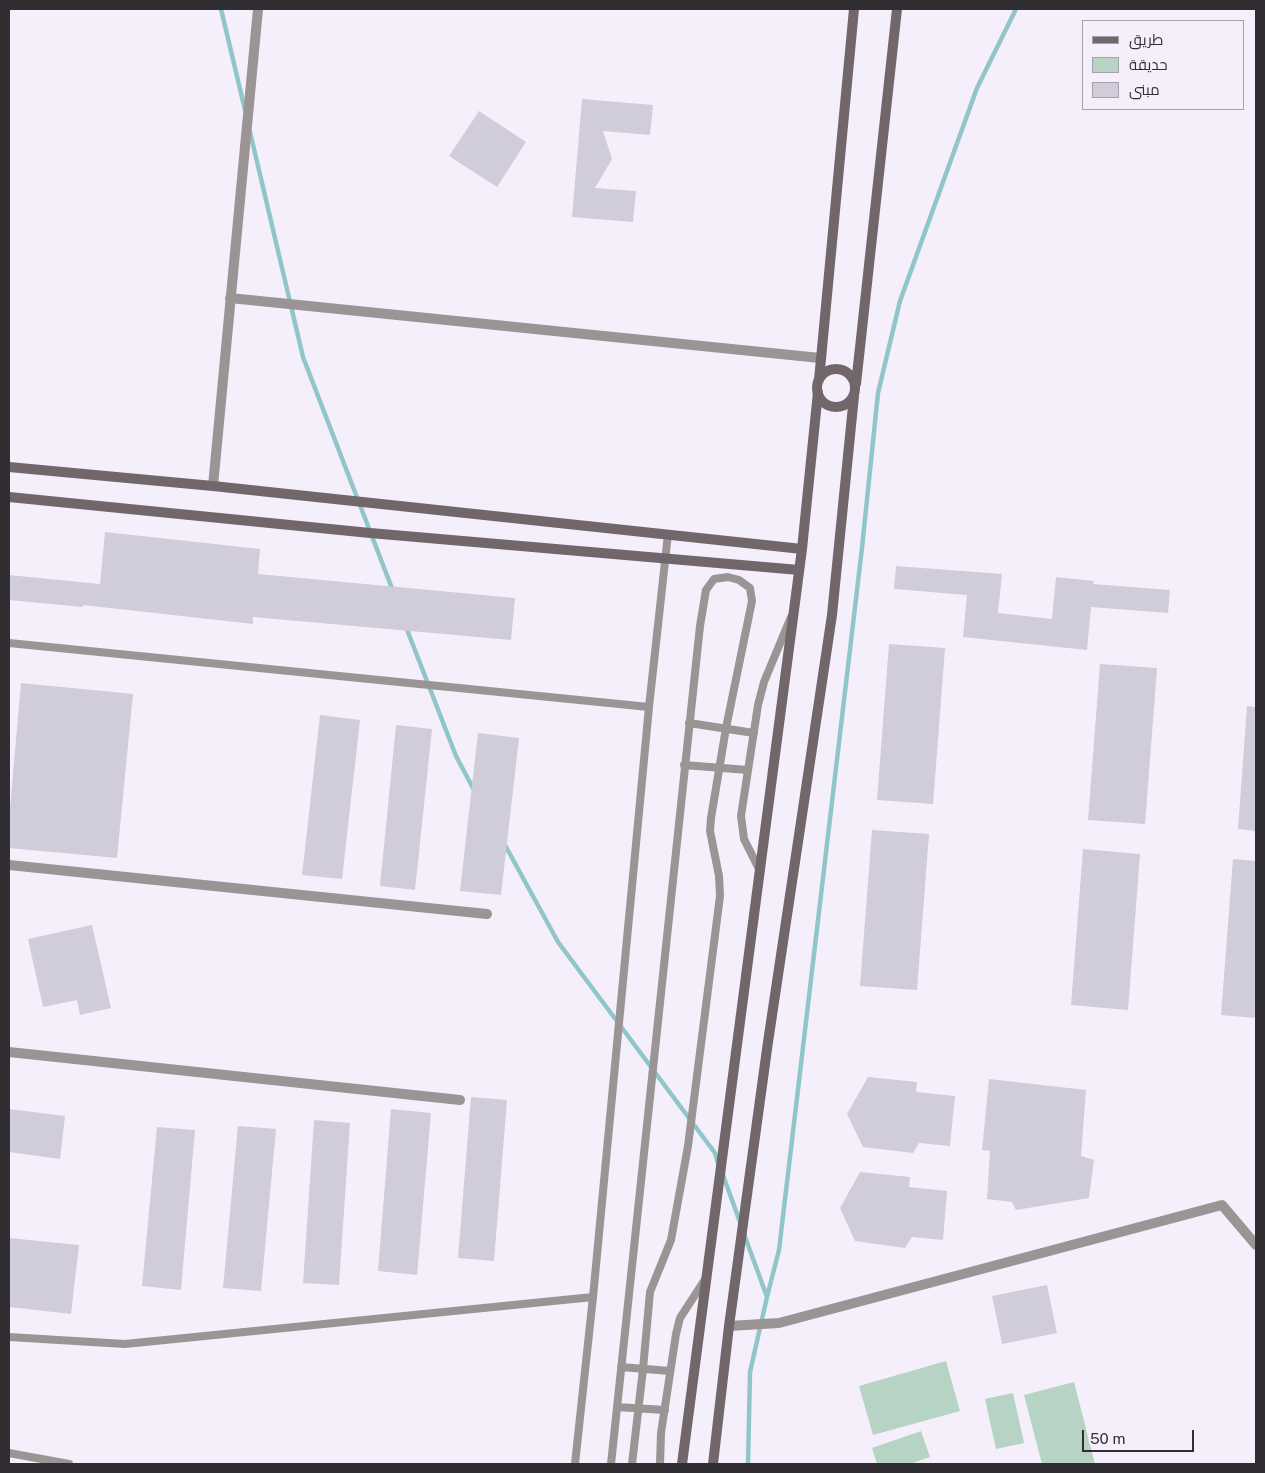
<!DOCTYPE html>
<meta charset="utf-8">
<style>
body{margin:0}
#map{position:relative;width:1265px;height:1473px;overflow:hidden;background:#f5effc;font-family:"Public Sans",Cairo,sans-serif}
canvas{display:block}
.frame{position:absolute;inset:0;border:10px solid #302e32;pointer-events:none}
.legend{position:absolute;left:1082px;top:20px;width:162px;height:90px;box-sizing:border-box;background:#f5effc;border:1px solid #a6a2ab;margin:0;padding:6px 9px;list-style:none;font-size:15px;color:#302e32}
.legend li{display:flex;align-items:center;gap:10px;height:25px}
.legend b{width:25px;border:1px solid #a6a2ab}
.scale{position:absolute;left:1082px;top:1430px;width:112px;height:22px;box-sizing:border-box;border:2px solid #302e32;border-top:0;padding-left:6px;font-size:15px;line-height:18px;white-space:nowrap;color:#302e32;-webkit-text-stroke:4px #f5effc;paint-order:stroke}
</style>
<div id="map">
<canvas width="1265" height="1473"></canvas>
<div class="frame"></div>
<ul class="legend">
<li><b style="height:6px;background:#71676a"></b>طريق</li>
<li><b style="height:14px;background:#b6d3c3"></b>حديقة</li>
<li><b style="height:14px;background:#d1ccd9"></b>مبنى</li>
</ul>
<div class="scale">50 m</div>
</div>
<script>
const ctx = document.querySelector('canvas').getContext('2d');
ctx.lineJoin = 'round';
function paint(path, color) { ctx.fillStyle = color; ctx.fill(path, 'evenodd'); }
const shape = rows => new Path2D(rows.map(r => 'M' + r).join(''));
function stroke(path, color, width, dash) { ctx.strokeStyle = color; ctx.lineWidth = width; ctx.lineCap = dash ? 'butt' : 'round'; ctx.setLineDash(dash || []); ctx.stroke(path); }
const green = shape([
 [946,1361,960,1411,873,1435,859,1386],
 [1074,1382,1095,1464,1042,1464,1024,1395],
 [1013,1393,1024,1443,996,1449,985,1399],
 [921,1431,930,1457,910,1464,877,1464,872,1448]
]);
const stream = shape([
 [221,9,245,110],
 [250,132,303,357,393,591],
 [406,627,456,756,474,790],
 [505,845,558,942,715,1153,718,1163],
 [723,1175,741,1225],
 [744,1234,767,1297,750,1372,748,1464],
 [767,1297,779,1250,862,548,878,393,900,301,977,88,1016,9]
]);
const building = shape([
 [582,99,653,105,650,135,603,131,612,159,595,188,636,191,633,222,572,217],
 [479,111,526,142,497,187,449,156],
 [105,532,260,549,258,574,515,598,511,640,253,617,253,624,83,605,83,607,9,600,9,575,100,584],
 [896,566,1002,574,998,613,1052,619,1056,577,1094,581,1093,584,1170,590,1168,613,1091,607,1087,650,963,637,967,595,894,589],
 [889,644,945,648,933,804,877,800],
 [1100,664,1157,668,1145,824,1088,820],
 [21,683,133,694,117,858,9,848,9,819],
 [1247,706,1256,707,1256,831,1238,829],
 [320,715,360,720,342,879,302,875],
 [396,725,432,729,415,890,380,886],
 [478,733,519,738,501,895,460,891],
 [872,830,929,834,917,990,860,986],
 [1083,849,1140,854,1128,1010,1071,1005],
 [1233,859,1256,861,1256,1018,1221,1015],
 [92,925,111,1008,80,1015,77,1000,43,1007,28,939],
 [868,1077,917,1082,916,1092,955,1096,950,1146,919,1143,913,1153,863,1147,847,1114],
 [989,1079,1086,1090,1081,1156,1094,1160,1089,1198,1016,1210,1012,1202,987,1199,990,1151,982,1150],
 [471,1097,507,1100,494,1261,458,1258],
 [9,1109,65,1116,60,1159,9,1152],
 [391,1109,431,1113,417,1275,378,1271],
 [314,1120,350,1123,339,1285,303,1283],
 [238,1126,276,1129,261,1291,223,1288],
 [157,1127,195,1130,181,1290,142,1286],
 [860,1172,910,1177,909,1187,947,1191,943,1240,912,1237,905,1248,855,1241,840,1208],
 [9,1238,79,1245,71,1314,9,1307],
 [1047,1285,1057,1333,1002,1344,992,1296]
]);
const lane = shape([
 [9,643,649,707,593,1297,575,1464],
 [649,707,668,534],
 [689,723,754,733],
 [684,765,748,770],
 [760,871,744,839,741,816,758,705,764,682,791,617],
 [9,1337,125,1344,593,1297],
 [621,1367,670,1371],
 [617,1407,665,1410],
 [9,1453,69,1464],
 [611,1464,700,626,706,590,714,579,728,577,739,580,750,588,752,601,726,728,711,818,710,831,719,876,720,896,688,1146,671,1240,650,1292,643,1369,632,1464],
 [660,1464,661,1433,676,1334,680,1318,706,1278]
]);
const street = shape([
 [230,298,820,358],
 [213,486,258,9],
 [9,865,487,914],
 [9,1052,460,1100],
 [729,1326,779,1323,1222,1205,1256,1245]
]);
const secondary = shape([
 '817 388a19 19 0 1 1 38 0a19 19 0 1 1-38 0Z',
 [819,380,854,9],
 [856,384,897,9],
 [9,467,213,486,802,549],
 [9,497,370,533,799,570],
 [682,1464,802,549,818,392],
 [713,1464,729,1326,768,1042,832,615,854,396]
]);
paint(green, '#b6d3c3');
stroke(stream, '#90c6ca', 4.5);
paint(building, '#d1ccd9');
stroke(lane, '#9a9495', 8);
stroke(street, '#9a9495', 10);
stroke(secondary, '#71676a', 10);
</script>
